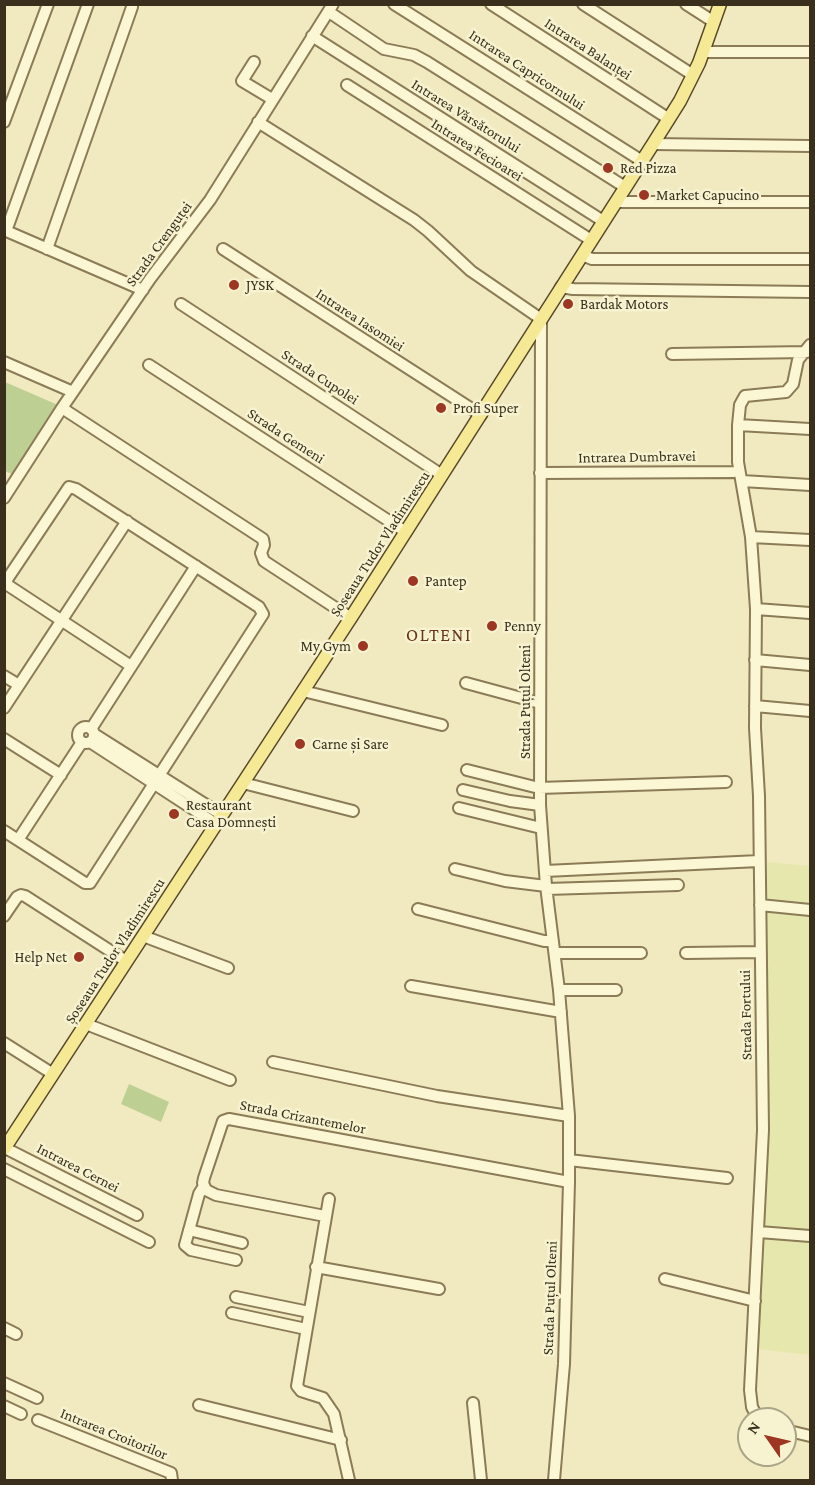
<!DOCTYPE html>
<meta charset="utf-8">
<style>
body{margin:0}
#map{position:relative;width:815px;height:1485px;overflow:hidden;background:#f1eac0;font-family:"Crimson Pro",serif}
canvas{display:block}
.frame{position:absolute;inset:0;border:6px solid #392f1c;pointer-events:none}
.north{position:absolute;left:737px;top:1407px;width:60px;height:60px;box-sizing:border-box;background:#f7f3d0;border:2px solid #aba588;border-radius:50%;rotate:304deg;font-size:16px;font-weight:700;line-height:24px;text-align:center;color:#392f1c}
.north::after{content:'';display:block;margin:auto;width:21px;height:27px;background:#9d3723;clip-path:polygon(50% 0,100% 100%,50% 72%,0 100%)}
</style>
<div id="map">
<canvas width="815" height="1485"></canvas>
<div class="frame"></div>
<div class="north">N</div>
</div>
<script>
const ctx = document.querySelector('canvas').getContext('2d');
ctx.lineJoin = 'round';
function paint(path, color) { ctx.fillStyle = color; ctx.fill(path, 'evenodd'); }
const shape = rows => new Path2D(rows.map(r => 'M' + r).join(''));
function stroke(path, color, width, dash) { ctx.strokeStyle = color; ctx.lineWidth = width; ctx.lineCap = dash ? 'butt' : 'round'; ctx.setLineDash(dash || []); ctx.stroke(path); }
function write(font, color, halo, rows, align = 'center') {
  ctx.font = font + ' "Crimson Pro",serif'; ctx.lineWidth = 5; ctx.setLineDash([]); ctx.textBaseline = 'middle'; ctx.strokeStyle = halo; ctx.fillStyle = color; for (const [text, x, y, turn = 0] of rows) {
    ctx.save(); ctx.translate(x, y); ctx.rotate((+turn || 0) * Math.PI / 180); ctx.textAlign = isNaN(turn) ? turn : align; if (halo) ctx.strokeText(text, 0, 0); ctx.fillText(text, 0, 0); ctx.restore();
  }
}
const farmland = shape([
 [767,862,810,866,810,1355,756,1349]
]);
const green = shape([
 [5,382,58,405,12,474,5,471],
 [129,1084,169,1102,161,1122,121,1104]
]);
const minor = shape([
 [394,4,642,161],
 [491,4,669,119],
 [583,4,693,75],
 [686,4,714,22],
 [329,12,384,49,414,55,427,62,625,187],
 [312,36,603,221],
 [703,52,810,52],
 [254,62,242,81,272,99],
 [347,85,591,240],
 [4,122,48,4],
 [258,122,414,220,428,231,471,271,541,319,540,805,546,886,559,990,569,1116,569,1182,564,1364,554,1480],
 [653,144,810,146],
 [616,202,810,202],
 [4,230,143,290],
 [6,231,88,4],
 [47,249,132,7],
 [223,249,481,415],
 [582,255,592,259,810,259],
 [561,287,573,289,810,292],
 [181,304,442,475],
 [672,354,807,352],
 [4,362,73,392],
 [149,365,406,532],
 [62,408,263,539,264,545,261,553,264,561,351,618],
 [738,425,810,429],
 [540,473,734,472],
 [742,481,810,485],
 [4,498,62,408,150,279,210,200,333,4],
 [751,537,810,540],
 [756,609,810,613],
 [755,660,810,665],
 [4,676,19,685],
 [466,683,540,703],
 [303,691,442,725],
 [755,706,810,711],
 [4,708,127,521],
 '78 735a8 8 0 1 1 16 0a8 8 0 1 1-16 0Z',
 [91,729,196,566],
 [94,734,222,815],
 [4,739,61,775],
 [90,742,216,824],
 [467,770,539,788,726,782],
 [243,783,353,811],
 [463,790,510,801,540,805],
 [459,808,541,828],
 [4,831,85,883,90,883,263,614,259,607,76,489,69,487,8,578,6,584,131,666],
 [18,840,82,742],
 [455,869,505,881,546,886],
 [545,871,759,861],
 [547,889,678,885],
 [760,905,810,910],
 [418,909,544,941,553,941],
 [4,916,17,897,21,895,25,896,126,961],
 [143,936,228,968],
 [555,953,641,953],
 [686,953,761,952],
 [411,986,561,1012],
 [559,990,616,990],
 [86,1024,230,1080],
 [4,1043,53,1074],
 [273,1062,437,1096,569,1116],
 [5,1148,137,1215],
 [569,1160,727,1178],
 [4,1169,149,1242],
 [204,1186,199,1194,185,1245,191,1250,236,1260],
 [329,1199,297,1386,301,1391,323,1398,334,1414,349,1480],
 [325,1216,216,1195,206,1190,203,1183,204,1178,223,1121,229,1119,569,1182],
 [189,1230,242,1243],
 [759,1232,810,1236],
 [316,1267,439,1289],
 [665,1279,755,1301],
 [236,1297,309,1312],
 [232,1313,306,1329],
 [4,1328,16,1334],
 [4,1383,37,1398],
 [473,1403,481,1480],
 [199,1405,341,1440],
 [4,1406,21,1414],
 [758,1419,752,1407,750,1390,763,1130,759,796,755,728,756,609,751,537,738,462,738,425,740,405,745,396,786,392,793,384,798,360,810,345],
 [38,1420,171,1473,172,1480],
 [785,1430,810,1436]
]);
const major = shape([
 [4,1149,352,616,653,144,680,101,699,63,720,4]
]);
const markers = [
 [608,168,6,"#9d3723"],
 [644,195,6,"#9d3723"],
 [234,285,6,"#9d3723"],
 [568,304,6,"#9d3723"],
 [441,408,6,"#9d3723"],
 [413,581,6,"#9d3723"],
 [492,626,6,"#9d3723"],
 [363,646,6,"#9d3723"],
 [300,744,6,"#9d3723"],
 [174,814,6,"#9d3723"],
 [79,957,6,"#9d3723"]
];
const streetNames = [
 ["Intrarea Balanței",588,49,33],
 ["Intrarea Capricornului",527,70,33],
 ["Intrarea Vărsătorului",466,116,32],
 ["Intrarea Fecioarei",477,150,32],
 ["Strada Crenguței",159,244,-54],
 ["Intrarea Iasomiei",360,320,33],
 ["Strada Cupolei",320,377,33],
 ["Strada Gemeni",286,436,33],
 ["Intrarea Dumbravei",637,457,-1],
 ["Șoseaua Tudor Vladimirescu",380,544,-57],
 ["Strada Puțul Olteni",525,702,-90],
 ["Șoseaua Tudor Vladimirescu",115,951,-57],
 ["Strada Fortului",746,1015,-91],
 ["Strada Crizantemelor",303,1117,11],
 ["Intrarea Cernei",78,1168,27],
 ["Strada Puțul Olteni",550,1298,-88],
 ["Intrarea Croitorilor",114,1434,22]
];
const poiNames = [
 ["Red Pizza",620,168],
 ["Market Capucino",656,195],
 ["JYSK",246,285],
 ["Bardak Motors",580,304],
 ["Profi Super",453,408],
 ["Pantep",425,581],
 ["Penny",504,626],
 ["My Gym",351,646,"right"],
 ["Carne și Sare",312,744],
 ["Restaurant",186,805],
 ["Casa Domnești",186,822],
 ["Help Net",67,957,"right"]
];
const quarterNames = [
 ["OLTENI",439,635]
];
paint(farmland, '#e6e7ad');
paint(green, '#becf93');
stroke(minor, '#8b7b57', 14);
stroke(major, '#58482b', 15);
stroke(minor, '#fbf6d3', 10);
stroke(major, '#f6e995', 12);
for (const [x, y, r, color] of markers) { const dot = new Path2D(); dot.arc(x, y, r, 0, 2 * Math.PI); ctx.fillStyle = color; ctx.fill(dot); stroke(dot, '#f7f3d0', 2); }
write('15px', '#392f1c', '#f7f3d0', streetNames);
write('15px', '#392f1c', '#f7f3d0', poiNames, 'left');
ctx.letterSpacing = '1.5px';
write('18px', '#693719', '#f7f3d0', quarterNames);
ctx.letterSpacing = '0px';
</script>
